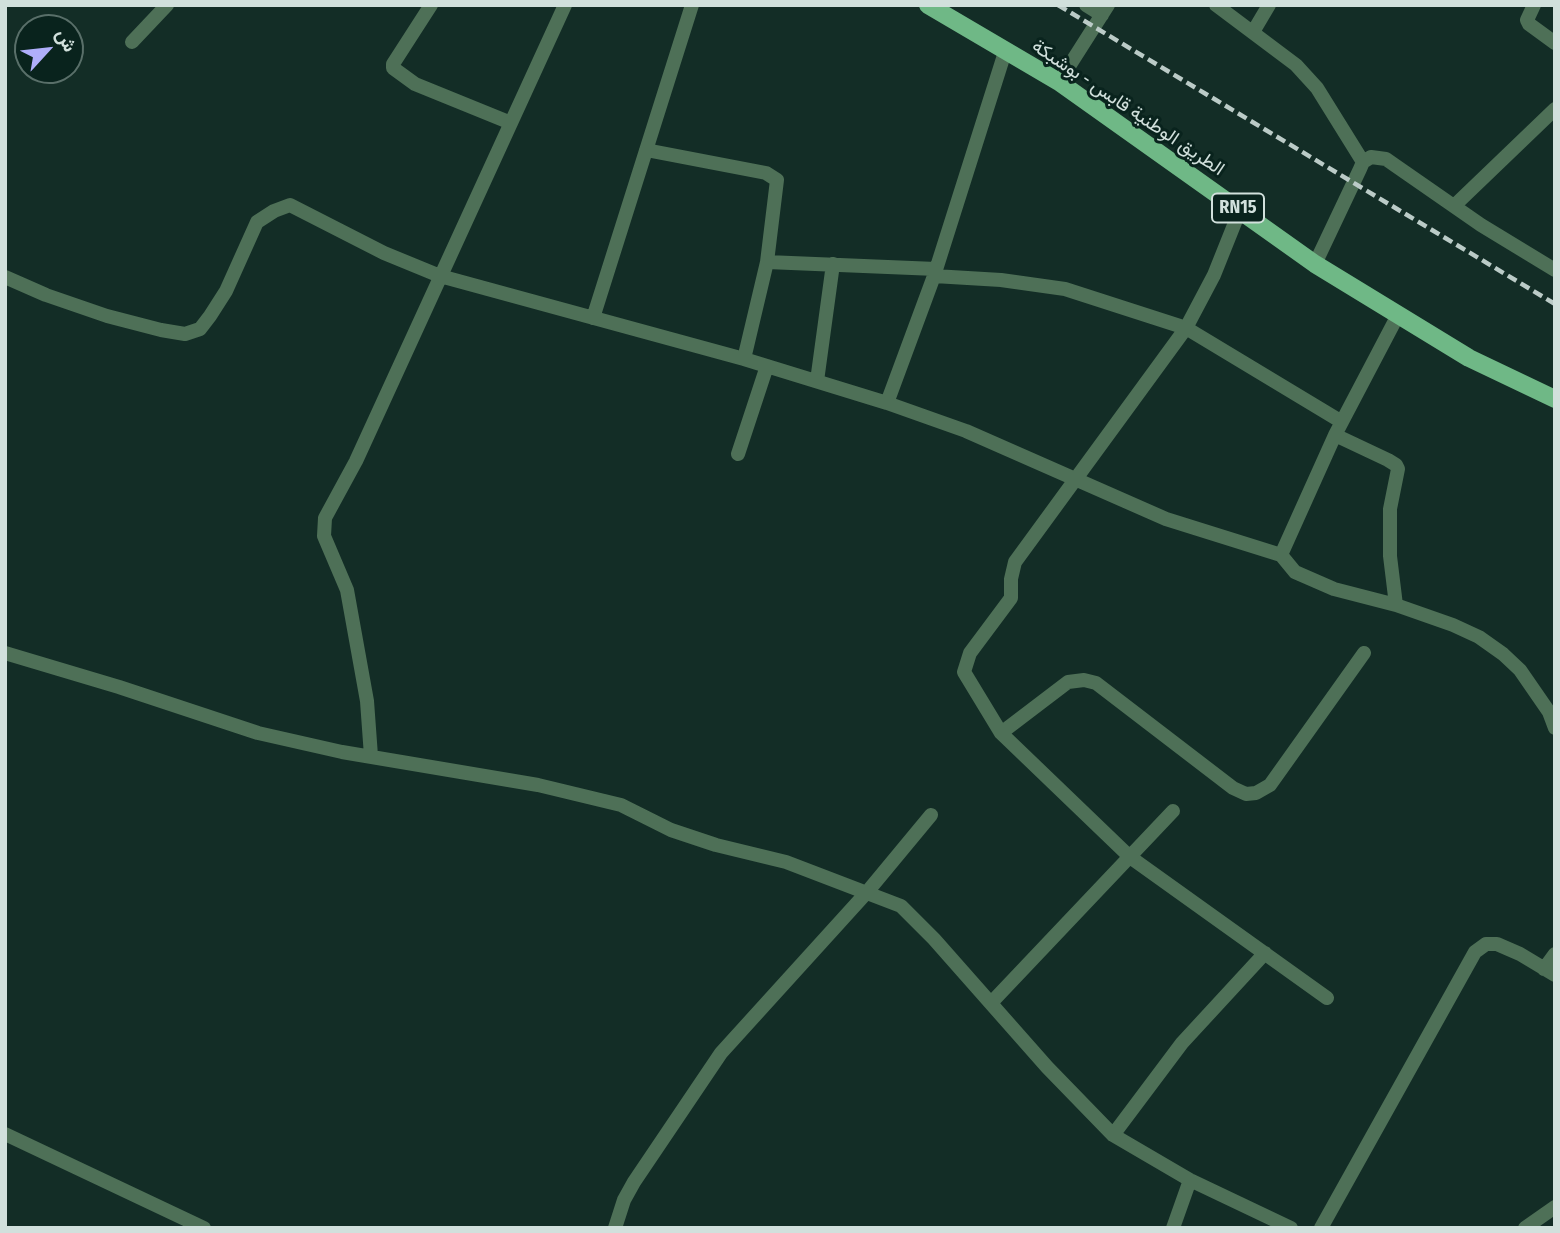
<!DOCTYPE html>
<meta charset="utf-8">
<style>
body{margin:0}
#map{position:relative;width:1560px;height:1233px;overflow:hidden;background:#132d26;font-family:"Fira Sans Condensed",Vazirmatn,sans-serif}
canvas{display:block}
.frame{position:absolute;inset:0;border:7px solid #d1e0dc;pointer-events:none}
.north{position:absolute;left:14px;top:14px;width:70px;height:70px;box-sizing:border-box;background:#09231d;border:2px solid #596f69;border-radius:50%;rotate:63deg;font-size:19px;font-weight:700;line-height:28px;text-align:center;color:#d1e0dc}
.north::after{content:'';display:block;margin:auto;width:24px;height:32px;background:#afaefa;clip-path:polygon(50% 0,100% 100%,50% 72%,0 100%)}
</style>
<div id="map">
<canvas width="1560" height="1233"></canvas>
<div class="frame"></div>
<div class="north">ش</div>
</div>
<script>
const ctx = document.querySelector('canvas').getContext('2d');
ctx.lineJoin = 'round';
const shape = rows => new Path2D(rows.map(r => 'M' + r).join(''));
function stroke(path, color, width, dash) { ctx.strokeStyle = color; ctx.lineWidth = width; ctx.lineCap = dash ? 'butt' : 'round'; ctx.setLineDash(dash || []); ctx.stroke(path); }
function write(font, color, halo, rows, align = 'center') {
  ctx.font = font + ' "Fira Sans Condensed",Vazirmatn,sans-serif'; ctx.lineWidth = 6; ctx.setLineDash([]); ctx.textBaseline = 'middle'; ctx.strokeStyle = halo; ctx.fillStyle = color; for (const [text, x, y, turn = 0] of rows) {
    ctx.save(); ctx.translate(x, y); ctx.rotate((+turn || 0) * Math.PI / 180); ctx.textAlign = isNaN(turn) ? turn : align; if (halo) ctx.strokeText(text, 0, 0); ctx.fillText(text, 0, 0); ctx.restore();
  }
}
const minor = shape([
 [431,5,393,64,393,68,415,84,511,123],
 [1086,5,1102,15],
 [1216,5,1296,65,1317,88,1363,162],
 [1534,5,1527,20,1529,24,1555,43],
 [1253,32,1269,5],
 [132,42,167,5],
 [1059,82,1108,5],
 [646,150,766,173,777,180,767,262,744,359],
 [1454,206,1555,109],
 [1240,210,1214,275,1186,328,1015,562,1011,579,1011,598,970,653,964,672,1001,733,1130,857,1327,998],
 [767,262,936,269],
 [1315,264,1360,169,1363,162,1371,157,1386,159,1396,166,1481,225,1555,270],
 [934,276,1001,280,1065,289,1186,328,1342,422],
 [5,277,46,295,107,316,161,330,185,334,200,329,210,316,226,291,257,222,274,211,290,205,384,253,440,276,744,359,887,403,966,431,1166,519,1281,555,1295,572,1334,589,1396,605,1390,556,1390,509,1398,469,1396,465,1388,460,1335,435],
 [593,318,692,5],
 [817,381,833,264],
 [887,403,934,276,1005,52],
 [738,454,767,366],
 [1281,555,1335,435,1398,315],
 [1396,605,1453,625,1479,637,1503,654,1520,670,1549,712,1555,728],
 [5,653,119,687,258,733,342,752,538,785,621,805,671,830,716,845,786,862,901,906,934,939,1047,1067,1113,1135,1190,1180,1291,1228],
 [1001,733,1068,682,1084,680,1096,683,1233,788,1246,794,1256,793,1270,785,1364,653],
 [371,756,367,701,347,590,324,536,325,518,356,461,565,5],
 [1544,969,1555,954],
 [991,1003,1173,811],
 [5,1134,204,1228],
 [1113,1135,1182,1043,1265,953],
 [615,1228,624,1200,634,1182,721,1053,868,891,931,815],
 [1173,1228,1190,1180],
 [1321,1228,1475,952,1486,944,1497,944,1520,954,1555,975],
 [1525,1228,1555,1207]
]);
const primary = shape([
 [928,5,1059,82,1315,264,1469,358,1555,399]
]);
const rail = shape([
 [1058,5,1555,304]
]);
const shields = [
 [1238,208,52]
];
const shieldNames = [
 ["RN15",1238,208]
];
const streetNames = [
 ["الطريق الوطنية قابس - بوشبكة",1128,108,34]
];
stroke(minor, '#4e7057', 14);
stroke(primary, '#6fb886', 18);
stroke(rail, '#bbcbc7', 4.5, [10, 5]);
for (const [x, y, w] of shields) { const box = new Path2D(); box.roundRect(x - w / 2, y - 14.5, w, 29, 5); ctx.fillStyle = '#09231d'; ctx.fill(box); stroke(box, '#d1e0dc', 2); }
write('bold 18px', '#d1e0dc', null, shieldNames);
write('19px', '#d1e0dc', '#09231d', streetNames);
</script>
